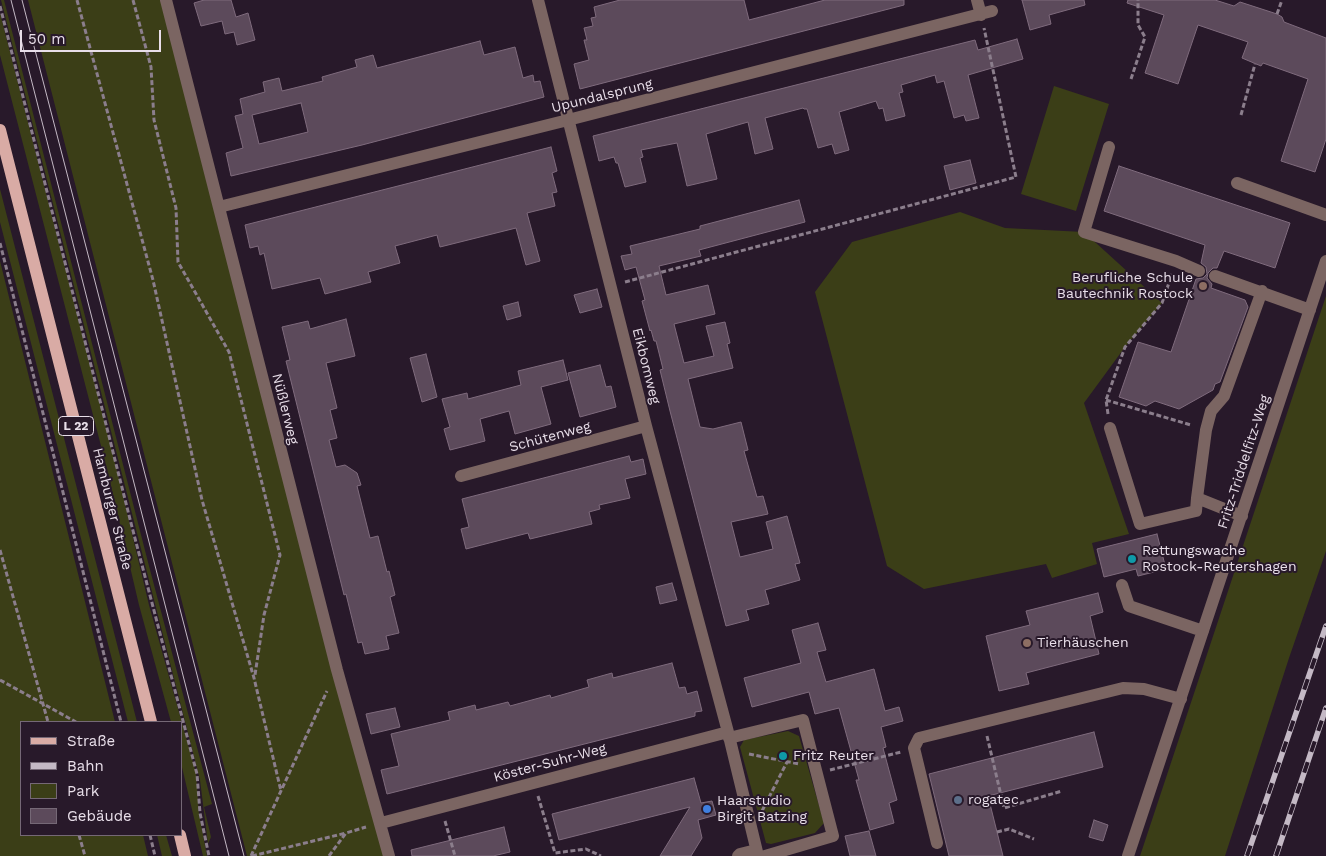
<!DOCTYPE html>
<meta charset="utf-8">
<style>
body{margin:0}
#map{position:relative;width:1326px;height:856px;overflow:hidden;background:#28192a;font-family:"Work Sans",sans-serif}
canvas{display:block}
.legend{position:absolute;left:20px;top:721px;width:162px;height:115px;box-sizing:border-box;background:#28192a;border:1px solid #756876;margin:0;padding:6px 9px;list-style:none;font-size:15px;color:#e8dee9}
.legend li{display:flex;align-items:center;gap:10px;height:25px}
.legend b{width:25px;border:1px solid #756876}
.scale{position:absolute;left:20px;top:30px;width:141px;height:22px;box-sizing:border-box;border:2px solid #e8dee9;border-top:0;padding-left:6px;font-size:15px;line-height:18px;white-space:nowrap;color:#e8dee9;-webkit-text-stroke:4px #28192a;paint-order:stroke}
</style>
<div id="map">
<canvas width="1326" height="856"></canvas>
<ul class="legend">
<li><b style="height:6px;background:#d9aba5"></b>Straße</li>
<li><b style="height:6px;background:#c4b9c5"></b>Bahn</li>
<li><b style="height:14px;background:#3b3e17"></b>Park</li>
<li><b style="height:14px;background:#5c4a5b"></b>Gebäude</li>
</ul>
<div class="scale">50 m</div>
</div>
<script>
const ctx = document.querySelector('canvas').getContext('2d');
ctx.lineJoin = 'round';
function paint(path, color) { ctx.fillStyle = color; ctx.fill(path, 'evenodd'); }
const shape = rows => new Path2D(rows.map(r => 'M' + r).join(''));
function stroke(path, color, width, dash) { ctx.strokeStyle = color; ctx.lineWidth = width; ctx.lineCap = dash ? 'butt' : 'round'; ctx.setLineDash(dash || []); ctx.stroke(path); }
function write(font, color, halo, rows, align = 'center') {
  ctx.font = font + ' "Work Sans",sans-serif'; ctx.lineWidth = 4; ctx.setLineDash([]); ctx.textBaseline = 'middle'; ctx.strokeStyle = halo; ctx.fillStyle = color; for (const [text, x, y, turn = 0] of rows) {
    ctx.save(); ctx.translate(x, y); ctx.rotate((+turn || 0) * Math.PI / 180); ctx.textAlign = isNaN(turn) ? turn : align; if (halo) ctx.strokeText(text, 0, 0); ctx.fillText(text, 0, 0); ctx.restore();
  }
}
const green = shape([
 [1,0,4,0,149,566,212,804,204,807,211,837,208,844,200,780],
 [28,0,166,0,389,856,247,856],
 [0,13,118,475,149,605,196,773,199,814,207,856,203,856,181,763,181,722,171,722,139,605,108,473,0,55],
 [1054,86,1109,104,1076,211,1021,194],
 [0,189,137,722,128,722,0,222],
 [960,212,1005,228,1084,232,1162,303,1125,347,1084,403,1129,534,1092,543,1097,564,1052,578,1046,564,924,589,887,566,815,292,852,242],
 [0,261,115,722,21,722,21,835,143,835,148,856,0,856],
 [1326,296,1326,551,1289,658,1225,856,1140,856],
 [788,731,799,736,824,823,815,833,771,844,766,843,740,747,744,740],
 [157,835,166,835,172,856,162,856]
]);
const building = shape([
 [204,0,231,0,236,17,248,13,255,40,237,45,234,32,225,34,222,21,201,26,194,3,204,0],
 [620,0,744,0,749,20,825,0,904,0,904,5,580,89,574,64,589,60,584,40,587,40,584,28,593,26,591,18,596,17,594,7,620,0],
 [1022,0,1084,0,1085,5,1049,15,1051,24,1030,30,1022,0],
 [1128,0,1215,0,1234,6,1240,2,1277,14,1282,17,1284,22,1326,38,1326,139,1315,172,1281,161,1308,79,1263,63,1261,66,1242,58,1248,42,1198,25,1178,84,1145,73,1164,15,1127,3,1128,0],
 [1017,39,1023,59,968,75,979,118,966,121,964,115,954,118,944,81,937,83,935,75,901,85,903,92,899,93,905,116,886,121,883,108,879,109,876,101,839,112,849,150,835,154,832,144,818,148,807,109,804,109,803,108,765,118,773,149,755,154,748,122,706,134,717,179,687,186,677,143,641,150,643,157,640,158,646,182,625,187,618,163,616,163,614,157,599,161,593,136,975,40,978,50,1017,39],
 [480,41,484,55,515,47,523,78,533,75,534,82,540,81,544,97,362,145,231,176,226,153,243,148,235,116,243,114,240,99,265,92,263,82,279,78,282,91,323,81,322,77,357,67,355,60,373,55,377,68,480,41],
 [301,103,308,132,259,144,252,115,301,103],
 [551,147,557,171,552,173,557,192,552,193,555,206,527,213,540,261,526,265,516,228,440,247,437,235,395,246,400,263,368,272,371,282,325,294,320,278,272,289,264,253,260,255,258,246,250,248,245,225,551,147],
 [970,160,976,183,950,190,944,166,970,160],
 [1119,166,1290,223,1275,268,1224,251,1217,268,1213,268,1208,273,1207,278,1212,284,1211,288,1245,300,1248,307,1220,382,1215,384,1213,390,1179,409,1155,401,1146,406,1119,397,1138,342,1171,352,1196,279,1203,278,1207,274,1206,267,1201,263,1205,245,1104,211,1119,166],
 [799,200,805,222,699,250,701,256,659,266,666,295,708,285,715,314,674,324,684,363,714,356,706,326,725,322,730,343,727,344,733,368,688,379,700,427,713,429,741,422,748,450,744,451,757,497,763,496,768,514,731,522,740,557,773,549,766,522,787,516,800,563,795,564,800,580,765,590,769,604,746,610,749,620,726,626,670,411,660,370,663,369,656,341,654,341,651,330,650,331,642,301,645,300,636,267,625,270,621,256,632,254,630,246,700,229,700,226,799,200],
 [597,289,602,307,580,313,574,295,597,289],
 [518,302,521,316,507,320,503,306,518,302],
 [346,319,355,356,326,363,337,408,330,410,337,438,329,440,336,467,345,465,357,473,361,485,357,486,370,538,378,536,387,572,389,571,395,595,390,597,399,633,386,636,389,649,365,654,362,642,358,643,346,594,344,595,286,361,290,360,282,327,308,321,310,329,346,319],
 [426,354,437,397,422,402,410,358,426,354],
 [563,360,568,380,541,387,551,424,515,434,509,411,480,419,485,441,450,450,444,429,450,427,442,399,467,393,468,399,521,385,518,371,563,360],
 [600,365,606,387,611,386,616,407,580,417,568,373,600,365],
 [629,456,631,462,643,459,646,474,625,479,630,498,599,505,600,509,589,512,592,524,530,539,528,533,466,549,461,529,469,527,462,499,629,456],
 [1157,534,1166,569,1138,576,1136,569,1104,577,1097,549,1157,534],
 [672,583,677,600,660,604,656,587,672,583],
 [1098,593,1103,612,1090,616,1099,654,1026,673,1029,684,999,691,986,636,1030,625,1026,611,1098,593],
 [818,623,826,650,817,652,826,682,874,669,885,711,899,707,903,721,881,727,886,747,883,748,897,800,889,803,894,823,870,830,856,780,859,780,839,708,815,714,809,692,752,707,744,678,801,663,792,630,818,623],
 [672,663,679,688,685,687,687,694,697,691,702,711,695,712,695,716,387,794,381,770,399,766,391,734,450,720,448,712,475,705,476,710,508,702,510,706,550,695,551,698,589,687,587,680,612,673,613,678,672,663],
 [395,708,400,727,371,734,366,714,395,708],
 [1094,732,1103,767,988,796,1003,856,949,856,929,774,1094,732],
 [694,778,701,803,712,801,716,815,698,820,702,838,691,856,660,856,690,807,559,840,552,814,694,778],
 [1094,820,1108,825,1103,841,1089,837,1094,820],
 [504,827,510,852,493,856,412,856,411,850,504,827],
 [869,831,876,856,850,856,845,836,869,831]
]);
const path = shape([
 [77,0,153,280,202,500,254,678,281,791],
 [133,0,151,67,154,120,176,208,178,262,229,352,280,555,264,615,255,675],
 [0,6,132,527,197,774,200,813,209,856],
 [1277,14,1282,0],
 [1131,79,1145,37,1138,25,1138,0],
 [1241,115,1255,64],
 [0,243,121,722],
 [625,282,1016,177,984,28],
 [1106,400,1191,425],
 [1108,414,1106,400,1125,347,1162,303,1172,274],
 [0,550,48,722],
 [0,680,76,722],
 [987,736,1004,808,1062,791],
 [749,754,799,764],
 [830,770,901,752],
 [538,796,555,853,586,849,601,856],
 [762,811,787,762],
 [445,821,455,856],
 [997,832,1009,829,1034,839],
 [79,835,85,856],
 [150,835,155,856],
 [251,856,327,691],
 [252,856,346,833],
 [329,856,346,833,366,827]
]);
const minor = shape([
 [166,0,337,670,389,856],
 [538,0,646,426,728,732,758,856],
 [977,0,981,15],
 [1109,147,1084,232,1176,261,1199,271],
 [1237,183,1326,215],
 [219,207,568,120,992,11],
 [1215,276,1310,310],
 [1110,428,1140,524,1196,511,1197,498],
 [461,476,646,426],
 [1242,516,1197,498,1206,430,1211,411,1224,396,1262,291],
 [1122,585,1129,606,1203,631],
 [729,738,803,720,833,836,765,856],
 [381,823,728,732],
 [937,843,914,748,919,738,1123,688,1144,689,1181,699],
 [738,856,740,854,756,850],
 [1128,856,1326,261]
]);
const major = shape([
 [0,130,151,722],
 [180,835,185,856]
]);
const tram = shape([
 [11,0,229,856],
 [22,0,244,856]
]);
const rail = shape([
 [1247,856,1326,626],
 [1276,856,1326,708]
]);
const markers = [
 [1203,286,5,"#8d6e63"],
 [1132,559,5,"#0f9aa8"],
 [1027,643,5,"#8d6e63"],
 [783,756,5,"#0f9aa8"],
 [958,800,5,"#5c6f8a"],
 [707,809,5,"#3f7fe0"]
];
const shields = [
 [76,426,35]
];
const shieldNames = [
 ["L 22",76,426]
];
const streetNames = [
 ["Upundalsprung",602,96,-14],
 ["Eikbomweg",646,366,76],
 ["Nüßlerweg",285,409,76],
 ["Schütenweg",550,437,-15],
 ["Fritz-Triddelfitz-Weg",1244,462,-72],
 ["Hamburger Straße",112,509,76],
 ["Köster-Suhr-Weg",550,763,-15]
];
const poiNames = [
 ["Berufliche Schule",1193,278,"right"],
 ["Bautechnik Rostock",1193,294,"right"],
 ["Rettungswache",1142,551],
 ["Rostock-Reutershagen",1142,567],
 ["Tierhäuschen",1037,643],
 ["Fritz Reuter",793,756],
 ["rogatec",968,800],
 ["Haarstudio",717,801],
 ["Birgit Batzing",717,817]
];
paint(green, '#3b3e17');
paint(building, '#5c4a5b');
stroke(building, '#7f6b7d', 1);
stroke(path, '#8b7e8c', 3, [5, 2.5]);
stroke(minor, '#7b6562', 12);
stroke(major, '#d9aba5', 12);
stroke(tram, '#c4b9c5', 1);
stroke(rail, '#c4b9c5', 5.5);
stroke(rail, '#28192a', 4, [11]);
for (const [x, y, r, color] of markers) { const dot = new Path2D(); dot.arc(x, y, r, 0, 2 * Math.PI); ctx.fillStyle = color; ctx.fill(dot); stroke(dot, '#28192a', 2); }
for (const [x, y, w] of shields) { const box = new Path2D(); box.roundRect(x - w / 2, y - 9.5, w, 19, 4); ctx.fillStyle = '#28192a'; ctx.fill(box); stroke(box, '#e8dee9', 1); }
write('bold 12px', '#e8dee9', null, shieldNames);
write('14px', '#e8dee9', '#28192a', streetNames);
write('14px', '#e8dee9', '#28192a', poiNames, 'left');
</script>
